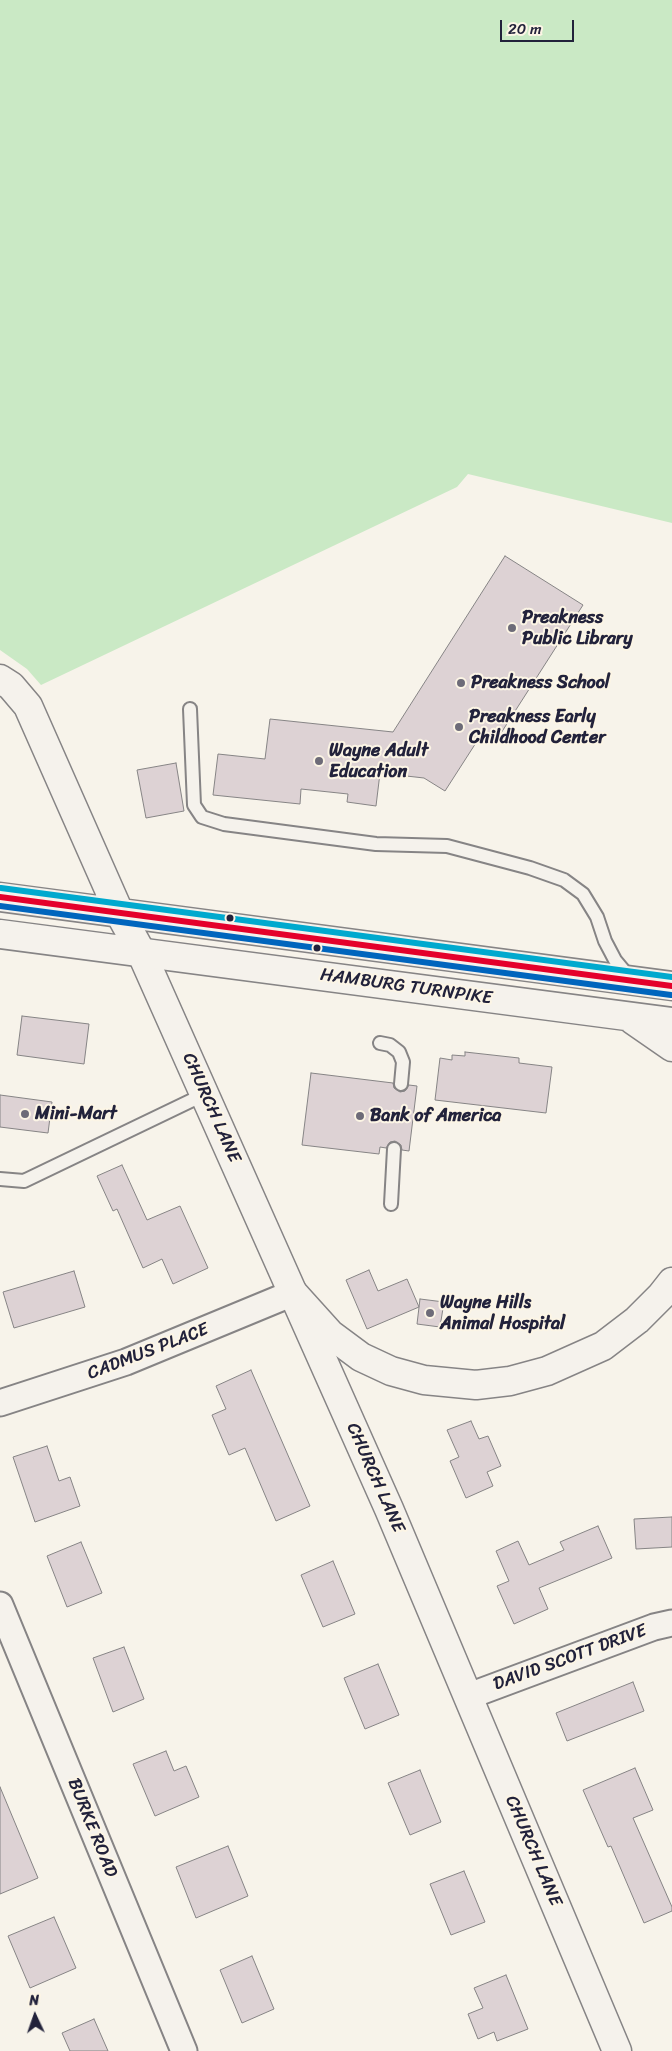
<!DOCTYPE html>
<style>
body{margin:0}
#map{position:relative;width:672px;height:2051px;overflow:hidden;background:#f7f3ea;font-family:Sriracha,sans-serif}
canvas{display:block}
.north{position:absolute;left:10px;top:1991px;width:50px;height:50px;-webkit-text-stroke:4px #fcf5e5;paint-order:stroke;rotate:357deg;font-size:14px;font-weight:700;line-height:20px;text-align:center;color:#22223b}
.north::after{content:'';display:block;margin:auto;width:18px;height:22px;background:#22223b;clip-path:polygon(50% 0,100% 100%,50% 72%,0 100%)}
.scale{position:absolute;left:500px;top:20px;width:74px;height:22px;box-sizing:border-box;border:2px solid #22223b;border-top:0;padding-left:6px;font-size:15px;line-height:18px;white-space:nowrap;color:#22223b;-webkit-text-stroke:4px #fcf5e5;paint-order:stroke}
</style>
<div id="map">
<canvas width="672" height="2051"></canvas>
<div class="north">N</div>
<div class="scale">20 m</div>
</div>
<script>
const ctx = document.querySelector('canvas').getContext('2d');
ctx.lineJoin = 'round';
function paint(path, color) { ctx.fillStyle = color; ctx.fill(path, 'evenodd'); }
const shape = rows => new Path2D(rows.map(r => 'M' + r).join(''));
function stroke(path, color, width, dash) { ctx.strokeStyle = color; ctx.lineWidth = width; ctx.lineCap = dash ? 'butt' : 'round'; ctx.setLineDash(dash || []); ctx.stroke(path); }
function write(font, color, halo, rows, align = 'center') {
  ctx.font = font + ' Sriracha,sans-serif'; ctx.lineWidth = 4; ctx.setLineDash([]); ctx.textBaseline = 'middle'; ctx.strokeStyle = halo; ctx.fillStyle = color; for (const [text, x, y, turn = 0] of rows) {
    ctx.save(); ctx.translate(x, y); ctx.rotate((+turn || 0) * Math.PI / 180); ctx.textAlign = isNaN(turn) ? turn : align; if (halo) ctx.strokeText(text, 0, 0); ctx.fillText(text, 0, 0); ctx.restore();
  }
}
const green = shape([
 [0,0,672,0,672,523,468,474,457,487,41,685,27,669,0,650]
]);
const building = shape([
 [505,556,583,605,494,744,481,735,445,791,424,778,380,773,376,806,347,802,348,794,301,789,300,804,213,795,218,754,265,759,270,719,393,732,505,556],
 [176,763,184,811,146,818,137,770,176,763],
 [22,1016,89,1024,84,1064,17,1055,22,1016],
 [465,1052,519,1058,519,1063,552,1067,546,1113,435,1100,440,1058,452,1060,452,1055,465,1056,465,1052],
 [311,1073,393,1083,394,1088,400,1092,405,1091,409,1085,417,1086,409,1151,402,1150,401,1145,395,1141,390,1142,386,1148,380,1147,379,1154,302,1145,311,1073],
 [0,1095,52,1102,48,1133,0,1127,0,1095],
 [122,1165,147,1220,180,1206,208,1268,173,1284,162,1259,143,1268,117,1209,113,1211,97,1176,122,1165],
 [369,1270,378,1291,407,1279,419,1307,367,1329,346,1280,369,1270],
 [74,1271,85,1307,14,1328,3,1292,74,1271],
 [420,1299,444,1302,440,1327,417,1324,420,1299],
 [251,1370,310,1506,276,1521,245,1448,229,1455,212,1415,226,1409,216,1386,251,1370],
 [471,1421,479,1439,488,1436,501,1466,487,1472,493,1486,466,1498,450,1461,459,1457,447,1430,471,1421],
 [47,1446,59,1481,70,1477,80,1506,35,1522,13,1457,47,1446],
 [672,1517,672,1547,636,1549,634,1519,672,1517],
 [598,1526,612,1558,539,1588,548,1609,514,1624,497,1586,509,1581,496,1551,518,1541,529,1565,564,1550,560,1542,598,1526],
 [81,1542,102,1593,67,1607,47,1556,81,1542],
 [333,1561,355,1614,323,1627,301,1575,333,1561],
 [124,1647,144,1699,113,1712,93,1658,124,1647],
 [378,1664,399,1715,365,1729,344,1678,378,1664],
 [633,1682,644,1711,567,1741,556,1713,633,1682],
 [166,1751,174,1771,186,1766,199,1797,155,1816,133,1764,166,1751],
 [635,1768,653,1810,633,1818,672,1907,672,1911,644,1923,611,1846,608,1847,583,1790,635,1768],
 [420,1770,441,1822,410,1835,388,1783,420,1770],
 [0,1787,38,1878,0,1894,0,1787],
 [228,1846,248,1896,196,1918,176,1867,228,1846],
 [464,1871,485,1922,451,1935,430,1884,464,1871],
 [54,1917,76,1968,30,1988,8,1936,54,1917],
 [252,1956,274,2009,242,2023,220,1970,252,1956],
 [506,1975,528,2029,497,2041,494,2032,478,2039,468,2014,483,2008,474,1988,506,1975],
 [94,2019,108,2051,70,2051,62,2033,94,2019]
]);
const lane = shape([
 [190,709,194,805,202,817,224,824,376,844,447,846,530,868,564,880,583,894,597,917,605,941,615,960,630,978],
 [380,1043,390,1045,399,1052,403,1062,401,1084],
 [0,1179,24,1181,205,1094],
 [391,1204,394,1149]
]);
const street = shape([
 [0,1403,126,1362,293,1293],
 [0,1605,184,2051],
 [469,1696,654,1627,672,1623]
]);
const secondary = shape([
 [119,912,141,952,389,1509,617,2051]
]);
const primary = shape([
 [0,679,11,686,28,706,119,912],
 [0,897,672,986],
 [0,934,672,1022],
 [633,1020,672,1047],
 [293,1293,330,1334,361,1357,391,1371,424,1380,476,1385,510,1381,547,1371,603,1346,637,1320,661,1296,672,1282]
]);
const bus1 = shape([
 [0,897,672,986]
]);
const bus2 = shape([
 [0,906,671,995]
]);
const bus3 = shape([
 [1,888,672,977]
]);
const markers = [
 [512,628,5,"#6d6b78"],
 [461,683,5,"#6d6b78"],
 [459,727,5,"#6d6b78"],
 [319,761,5,"#6d6b78"],
 [230,918,4.5,"#22223b"],
 [317,948,4.5,"#22223b"],
 [25,1114,5,"#6d6b78"],
 [360,1116,5,"#6d6b78"],
 [430,1313,5,"#6d6b78"]
];
const poiNames = [
 ["Preakness",522,618],
 ["Public Library",522,639],
 ["Preakness School",471,683],
 ["Preakness Early",469,717],
 ["Childhood Center",469,738],
 ["Wayne Adult",329,751],
 ["Education",329,772],
 ["Mini-Mart",35,1114],
 ["Bank of America",370,1116],
 ["Wayne Hills",440,1303],
 ["Animal Hospital",440,1324]
];
const streetNames = [
 ["HAMBURG TURNPIKE",406,987,8],
 ["CHURCH LANE",211,1108,66],
 ["CADMUS PLACE",148,1352,-21],
 ["CHURCH LANE",375,1478,66],
 ["DAVID SCOTT DRIVE",570,1658,-20],
 ["BURKE ROAD",92,1828,68],
 ["CHURCH LANE",533,1851,67]
];
paint(green, '#cae9c5');
paint(building, '#ddd2d4');
stroke(building, '#868485', 1);
stroke(lane, '#868485', 16);
stroke(street, '#868485', 29);
stroke(secondary, '#868485', 31);
stroke(primary, '#868485', 31);
stroke(lane, '#f5f2ec', 12);
stroke(street, '#f5f2ec', 25);
stroke(secondary, '#f5f2ec', 28);
stroke(primary, '#f5f2ec', 28);
stroke(bus1, '#e4002b', 6);
stroke(bus2, '#0065bd', 6);
stroke(bus3, '#00a9ce', 6);
for (const [x, y, r, color] of markers) { const dot = new Path2D(); dot.arc(x, y, r, 0, 2 * Math.PI); ctx.fillStyle = color; ctx.fill(dot); stroke(dot, '#fcf5e5', 2); }
write('bold 18px', '#22223b', '#fcf5e5', poiNames, 'left');
write('18px', '#22223b', '#fcf5e5', streetNames);
</script>
